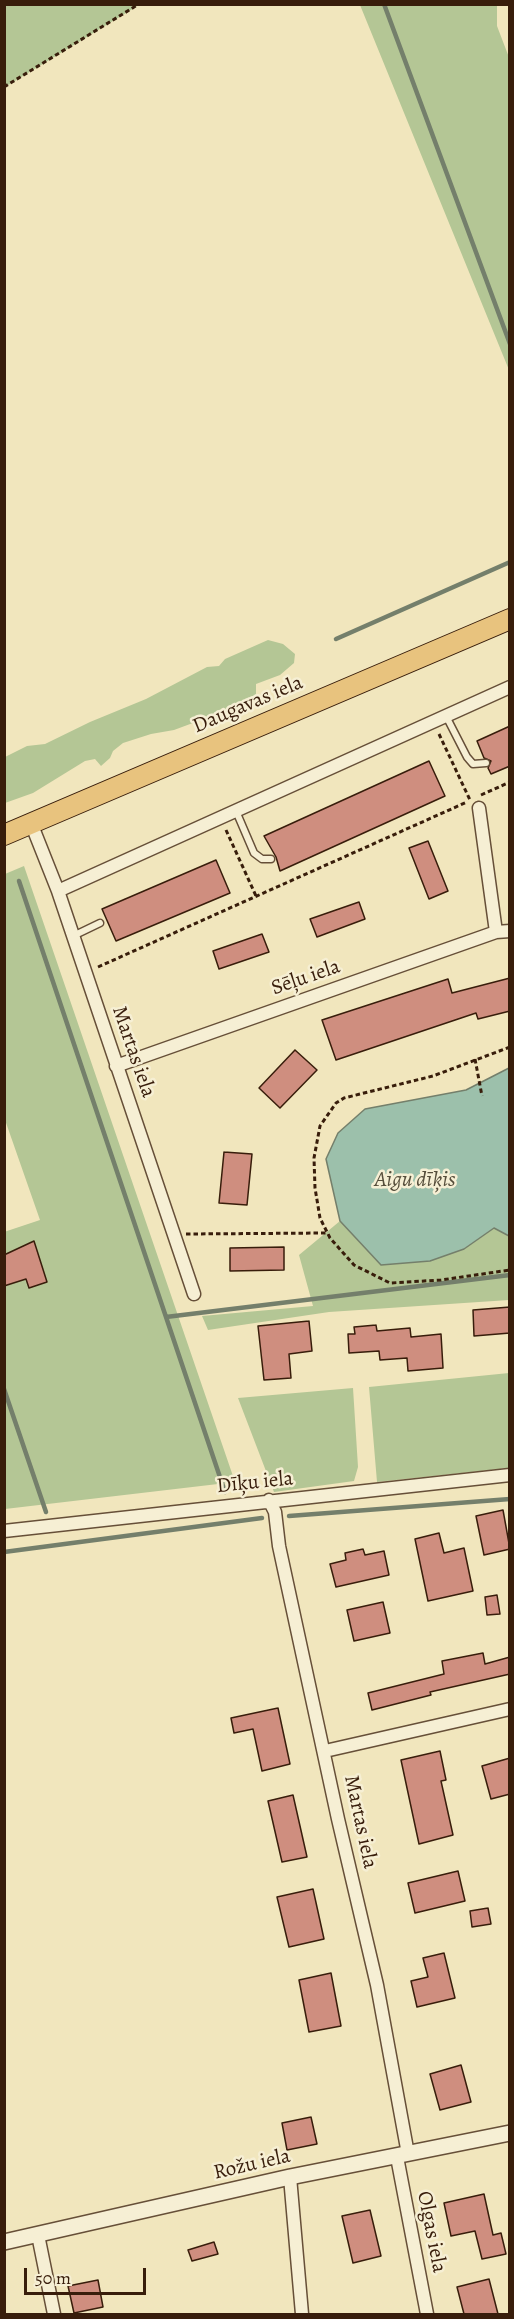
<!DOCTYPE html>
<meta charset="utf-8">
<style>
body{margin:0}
#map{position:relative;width:514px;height:2319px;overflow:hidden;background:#f1e6bd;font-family:Alegreya,serif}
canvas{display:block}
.frame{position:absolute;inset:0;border:6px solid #381d0b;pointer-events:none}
.scale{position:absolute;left:24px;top:2268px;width:122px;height:27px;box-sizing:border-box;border:3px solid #381d0b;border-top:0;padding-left:8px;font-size:18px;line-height:21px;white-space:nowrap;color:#381d0b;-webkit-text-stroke:4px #f6efd4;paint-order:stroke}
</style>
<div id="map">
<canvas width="514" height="2319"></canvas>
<div class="frame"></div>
<div class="scale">50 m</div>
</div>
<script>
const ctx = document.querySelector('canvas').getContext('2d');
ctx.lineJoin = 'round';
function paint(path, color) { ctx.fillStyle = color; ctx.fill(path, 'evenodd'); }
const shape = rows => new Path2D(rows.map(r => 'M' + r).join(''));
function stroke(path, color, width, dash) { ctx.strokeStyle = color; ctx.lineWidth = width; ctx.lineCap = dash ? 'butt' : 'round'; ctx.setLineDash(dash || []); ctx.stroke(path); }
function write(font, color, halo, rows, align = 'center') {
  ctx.font = font + ' Alegreya,serif'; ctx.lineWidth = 5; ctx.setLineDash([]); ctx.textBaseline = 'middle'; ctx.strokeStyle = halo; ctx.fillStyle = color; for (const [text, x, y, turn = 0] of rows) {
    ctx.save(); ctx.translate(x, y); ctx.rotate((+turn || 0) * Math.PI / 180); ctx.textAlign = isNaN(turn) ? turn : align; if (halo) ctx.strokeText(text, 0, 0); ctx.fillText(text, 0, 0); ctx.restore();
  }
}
const green = shape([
 [5,4,139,4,139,5,5,87],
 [360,5,497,5,497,26,510,60,509,370],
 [268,640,283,644,295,654,294,663,280,675,256,684,256,694,237,718,209,717,174,730,151,734,123,743,113,751,110,758,101,766,95,759,85,761,33,793,5,803,5,757,27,746,45,744,90,722,146,699,207,667,219,666,225,659],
 [24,866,235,1482,5,1509,4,1232,40,1220,4,1117,5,874],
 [340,1221,381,1265,464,1249,494,1228,509,1236,509,1300,329,1312,208,1330,202,1316,313,1306,299,1255],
 [509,1373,509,1468,377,1482,369,1387],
 [353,1388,358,1467,354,1481,274,1492,238,1398]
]);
const water = shape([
 [509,1068,509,1236,494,1228,464,1249,430,1261,381,1265,340,1221,326,1159,338,1133,365,1109,466,1090,509,1068]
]);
const stream = shape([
 [384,4,510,344],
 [336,639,510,562],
 [19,881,225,1492],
 [166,1317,510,1275],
 [4,1389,46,1512],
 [289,1516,510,1499],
 [4,1552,262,1518]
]);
const building = shape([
 [510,726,510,766,491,774,488,768,491,761,484,758,477,741,510,726],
 [429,761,445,796,280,871,276,857,264,836,429,761],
 [428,841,448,891,429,899,409,848,428,841],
 [216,860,230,893,116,941,102,909,216,860],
 [359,902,365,919,317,937,310,919,359,902],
 [262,934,269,952,219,969,213,951,262,934],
 [510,978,510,1011,478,1019,476,1013,336,1060,322,1020,448,979,452,993,510,978],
 [295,1050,317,1070,280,1108,259,1088,295,1050],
 [224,1152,252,1154,247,1205,219,1203,224,1152],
 [34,1241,47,1282,29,1288,26,1279,4,1286,4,1255,34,1241],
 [284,1247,284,1270,230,1271,230,1248,284,1247],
 [510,1307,510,1333,474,1336,473,1310,510,1307],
 [309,1321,312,1351,289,1354,291,1378,264,1380,258,1326,309,1321],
 [376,1325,377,1331,410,1328,411,1337,441,1334,443,1368,408,1371,407,1358,380,1360,379,1351,349,1353,348,1334,355,1334,354,1327,376,1325],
 [503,1510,510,1549,484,1555,476,1516,503,1510],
 [439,1533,444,1553,464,1548,473,1591,428,1601,415,1539,439,1533],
 [363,1549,365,1555,384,1551,389,1575,336,1587,330,1564,346,1560,345,1553,363,1549],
 [497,1595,500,1614,487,1615,485,1597,497,1595],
 [383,1602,390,1633,354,1641,347,1610,383,1602],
 [483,1653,485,1664,510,1657,510,1674,430,1692,431,1695,372,1710,368,1693,444,1674,442,1661,483,1653],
 [278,1708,290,1764,262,1771,253,1729,234,1733,231,1718,278,1708],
 [440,1751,446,1780,441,1781,453,1835,419,1844,401,1760,440,1751],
 [510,1758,510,1794,491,1799,482,1766,510,1758],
 [293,1795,307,1857,282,1862,268,1801,293,1795],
 [458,1871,465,1901,415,1913,408,1883,458,1871],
 [313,1889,324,1939,289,1947,277,1897,313,1889],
 [488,1908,491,1924,472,1927,470,1911,488,1908],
 [444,1953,455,1998,417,2007,411,1981,428,1977,423,1958,444,1953],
 [331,1973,341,2026,309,2032,299,1980,331,1973],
 [461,2065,471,2102,440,2110,430,2074,461,2065],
 [311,2117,317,2144,287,2150,282,2123,311,2117],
 [484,2194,493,2235,501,2233,506,2254,482,2259,475,2231,451,2236,444,2203,484,2194],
 [370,2210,381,2256,353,2263,342,2216,370,2210],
 [214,2242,218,2254,192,2261,188,2250,214,2242],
 [489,2279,498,2314,464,2314,457,2287,489,2279],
 [98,2280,103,2307,74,2313,68,2286,98,2280]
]);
const path = shape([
 [509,4,510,5],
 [4,87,139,4],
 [439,734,470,800],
 [481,795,510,782],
 [226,830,256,896],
 [98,967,467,802],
 [510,1047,433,1076,344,1098,336,1103,320,1126,314,1158,315,1188,320,1218,330,1238,354,1265,390,1283,441,1280,510,1270],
 [475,1059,482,1096],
 [186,1234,327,1233]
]);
const service = shape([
 [446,716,467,757,473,764,486,763],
 [236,811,254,853,262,859,271,859],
 [73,936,100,923]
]);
const minor = shape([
 [479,808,496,932],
 [31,823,58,891,194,1294],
 [58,891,510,687],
 [116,1066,496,932,510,931],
 [269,1500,275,1512,279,1546,338,1819,377,1985,408,2154],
 [4,1531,510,1475],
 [325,1751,510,1709],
 [397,2157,427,2314],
 [290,2177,302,2314],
 [38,2235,54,2314]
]);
const tertiary = shape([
 [4,2242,290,2177,510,2133]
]);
const primary = shape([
 [4,835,510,619]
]);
const streetNames = [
 ["Daugavas iela",248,705,-23],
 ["Sēļu iela",306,978,-19],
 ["Martas iela",133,1052,71],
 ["Dīķu iela",255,1483,-6],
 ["Martas iela",360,1822,78],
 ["Rožu iela",252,2165,-13],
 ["Olgas iela",431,2232,79]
];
const waterNames = [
 ["Aigu dīķis",415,1181]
];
paint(green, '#b4c695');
paint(water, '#9cc0ab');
stroke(water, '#747f6b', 1.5);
stroke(stream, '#747f6b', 4.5);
paint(building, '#cf8e7f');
stroke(building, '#381d0b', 1.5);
stroke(service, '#664f38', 9);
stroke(minor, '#664f38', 15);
stroke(tertiary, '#664f38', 18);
stroke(primary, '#381d0b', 22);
stroke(path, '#381d0b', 3, [4.5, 3]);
stroke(service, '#f6efd4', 6);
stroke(minor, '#f6efd4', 12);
stroke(tertiary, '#f6efd4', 15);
stroke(primary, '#e8c37e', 20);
write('21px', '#381d0b', '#f6efd4', streetNames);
write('italic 22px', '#564e3b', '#f6efd4', waterNames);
</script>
